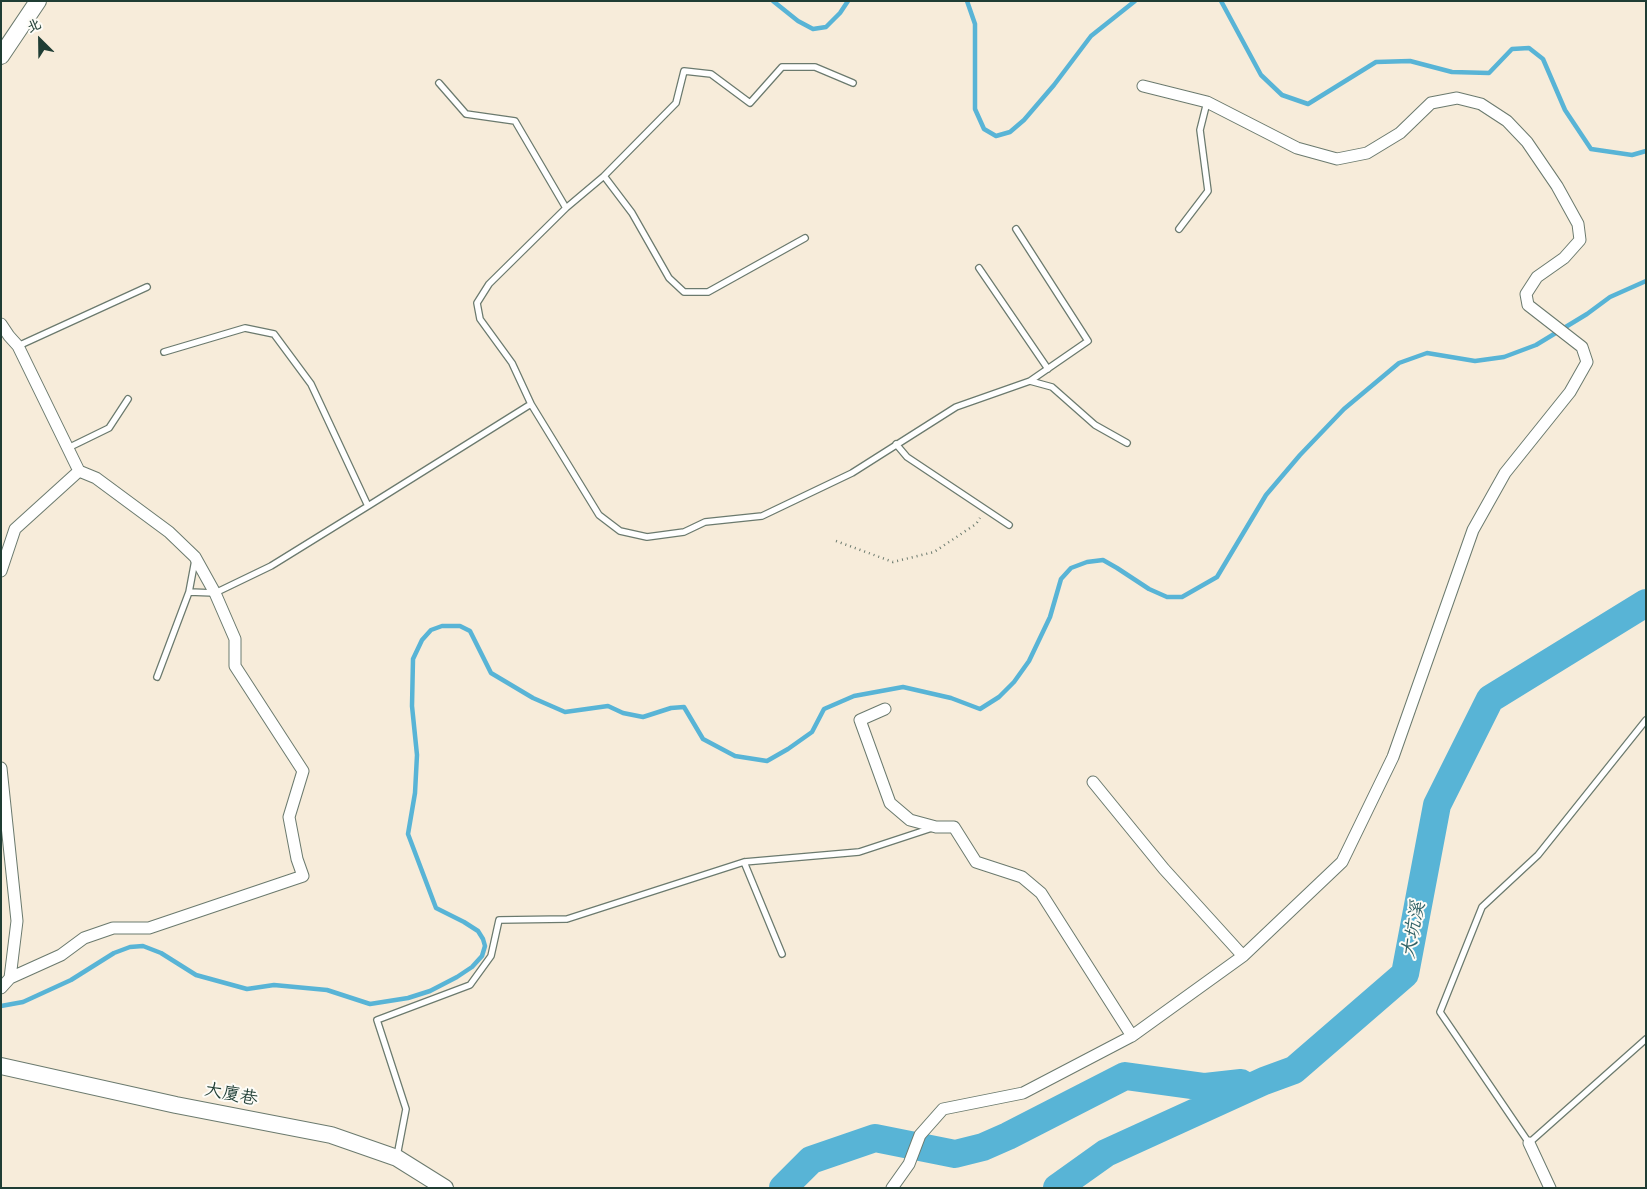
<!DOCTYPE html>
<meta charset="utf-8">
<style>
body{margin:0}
#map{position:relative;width:1647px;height:1189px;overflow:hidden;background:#f7ecda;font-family:Sriracha,"LXGW WenKai TC",sans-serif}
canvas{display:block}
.frame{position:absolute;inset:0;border:2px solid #1f3d34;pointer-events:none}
.north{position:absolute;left:15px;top:15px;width:50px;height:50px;-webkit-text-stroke:4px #fdfcf7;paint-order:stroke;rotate:337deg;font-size:14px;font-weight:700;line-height:20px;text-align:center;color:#1f3d34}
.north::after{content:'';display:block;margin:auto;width:18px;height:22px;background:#1f3d34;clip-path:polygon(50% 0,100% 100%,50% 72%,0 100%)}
</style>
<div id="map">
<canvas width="1647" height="1189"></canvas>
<div class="frame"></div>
<div class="north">北</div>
</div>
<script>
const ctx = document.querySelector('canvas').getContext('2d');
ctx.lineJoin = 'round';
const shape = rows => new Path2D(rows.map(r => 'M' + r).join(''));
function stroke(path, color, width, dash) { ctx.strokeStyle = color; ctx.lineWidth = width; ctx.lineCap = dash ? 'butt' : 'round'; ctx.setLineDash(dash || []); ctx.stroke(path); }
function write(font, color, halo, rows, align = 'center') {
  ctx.font = font + ' Sriracha,"LXGW WenKai TC",sans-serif'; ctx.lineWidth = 4; ctx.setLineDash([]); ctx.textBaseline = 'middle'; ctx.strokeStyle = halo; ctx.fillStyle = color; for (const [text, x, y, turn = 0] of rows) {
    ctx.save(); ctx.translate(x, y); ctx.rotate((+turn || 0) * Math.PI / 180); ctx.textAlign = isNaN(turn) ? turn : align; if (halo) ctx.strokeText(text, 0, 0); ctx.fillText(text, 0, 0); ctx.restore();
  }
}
const stream = shape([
 [773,1,798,21,813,29,826,27,840,13,848,1],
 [967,1,975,24,975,109,984,129,996,136,1010,132,1024,120,1054,85,1091,36,1135,1],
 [1221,1,1261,75,1282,95,1308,104,1376,62,1410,61,1452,72,1489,73,1512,49,1529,48,1543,59,1565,110,1591,149,1632,155,1646,151],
 [1,1006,23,1002,71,980,114,953,130,947,143,946,161,953,196,975,247,989,274,985,327,990,370,1004,408,998,430,991,457,977,472,967,482,956,485,946,483,939,478,931,464,922,436,908,408,834,415,793,417,755,412,706,413,659,422,640,431,630,442,626,460,626,470,631,491,673,533,698,565,712,608,706,623,713,643,717,671,708,684,707,703,739,735,756,767,761,788,749,812,732,824,709,854,696,903,687,951,698,980,709,999,697,1014,682,1029,661,1050,617,1061,579,1071,568,1087,562,1103,560,1117,568,1149,589,1167,597,1182,597,1217,577,1266,495,1300,455,1344,409,1399,363,1427,353,1475,361,1504,357,1536,345,1587,314,1610,297,1646,281]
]);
const river = shape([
 [783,1188,811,1160,875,1138,955,1154,983,1147,1008,1136,1125,1076,1205,1087,1241,1083],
 [1057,1188,1106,1153,1264,1081,1294,1070,1405,974,1437,805,1490,699,1646,603]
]);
const path = shape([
 [836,541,893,562,934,552,976,524,980,518]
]);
const lane = shape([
 [439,83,466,114,515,121,566,208,604,176,632,213,669,278,684,292,708,292,805,238],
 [604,176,676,103,684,71,711,74,750,103,782,67,815,67,853,83],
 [1016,229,1088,341,1030,381],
 [1179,229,1208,191,1200,130,1207,102],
 [979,268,1048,369],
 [18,346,147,287],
 [164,352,245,328,274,334,311,384,368,506,531,404,512,363,480,319,477,303,489,284,566,208],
 [531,404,599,515,620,531,647,537,684,532,705,522,762,516,852,473,956,407,1030,381,1052,387,1095,425,1127,443],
 [896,444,907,457,1009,525],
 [68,448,109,428,128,399],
 [189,592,215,593,271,566,368,506],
 [157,677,189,592,195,560],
 [1646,720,1538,855,1482,907,1440,1012,1529,1143,1646,1039],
 [744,862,782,954],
 [397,1156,406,1109,377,1020,470,985,491,956,499,920,567,919,744,862,859,852,932,828]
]);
const street = shape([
 [1,324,9,336,18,346,79,471,96,478,169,532,195,557,215,593,235,639,235,666,303,771,289,817,297,859,303,876,149,928,113,928,84,938,61,955,10,978],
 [1,571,15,529,79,471],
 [885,709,860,720,890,803,910,820,936,827,954,827,976,862,1022,877,1041,893,1132,1036],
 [1,768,17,921,10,978,1,988],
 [1093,782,1164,869,1243,956],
 [1529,1143,1550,1188],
 [892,1188,909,1164,920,1135,943,1109,1023,1093,1132,1036,1243,956,1342,862,1393,757,1473,530,1505,473,1570,392,1587,362,1582,347,1528,305,1526,294,1537,277,1564,258,1580,240,1578,224,1557,186,1527,142,1507,121,1481,104,1457,98,1431,103,1400,133,1367,153,1337,159,1297,148,1207,102,1143,86]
]);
const secondary = shape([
 [1,56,38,1],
 [1,1066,176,1105,331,1135,397,1158,445,1188]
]);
const streetNames = [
 ["大廈巷",231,1095,11]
];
const waterNames = [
 ["大坑溪",1414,930,-79]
];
stroke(stream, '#58b4d6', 4.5);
stroke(river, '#58b4d6', 28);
stroke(lane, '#6b7a6e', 8);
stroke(street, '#6b7a6e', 13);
stroke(secondary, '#6b7a6e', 18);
stroke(path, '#6b7a6e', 2.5, [1, 4]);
stroke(lane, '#fff', 5.5);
stroke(street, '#fff', 11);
stroke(secondary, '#fff', 16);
write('18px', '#1f3d34', '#fdfcf7', streetNames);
write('italic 19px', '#306165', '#fdfcf7', waterNames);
</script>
